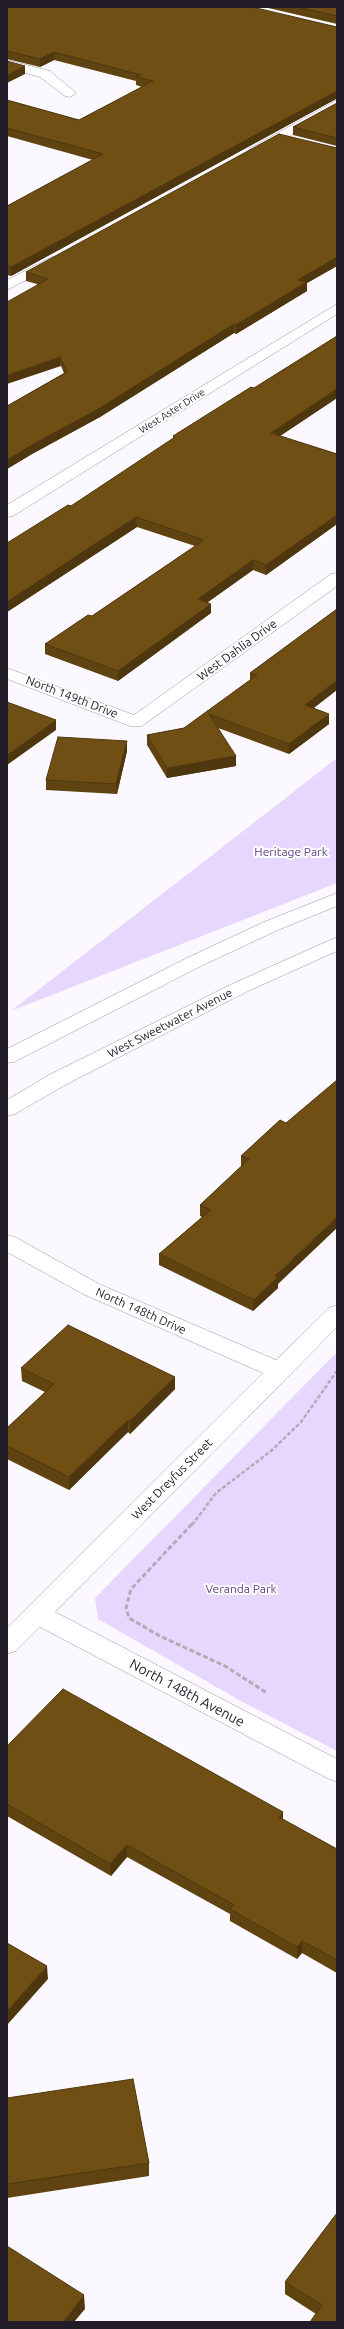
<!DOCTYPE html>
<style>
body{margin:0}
#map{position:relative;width:344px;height:2329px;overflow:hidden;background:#fbf9ff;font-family:Ubuntu,sans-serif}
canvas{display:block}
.frame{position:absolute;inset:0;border:8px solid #211c27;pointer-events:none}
</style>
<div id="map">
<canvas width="344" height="2329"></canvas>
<div class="frame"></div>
</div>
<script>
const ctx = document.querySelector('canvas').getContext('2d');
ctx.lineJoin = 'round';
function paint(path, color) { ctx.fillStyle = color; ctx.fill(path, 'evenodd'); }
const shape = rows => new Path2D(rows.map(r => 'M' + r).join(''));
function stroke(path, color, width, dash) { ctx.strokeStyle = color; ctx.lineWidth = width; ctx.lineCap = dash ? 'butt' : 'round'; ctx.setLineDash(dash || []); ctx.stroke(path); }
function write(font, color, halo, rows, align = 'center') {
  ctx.font = font + ' Ubuntu,sans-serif'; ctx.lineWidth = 4; ctx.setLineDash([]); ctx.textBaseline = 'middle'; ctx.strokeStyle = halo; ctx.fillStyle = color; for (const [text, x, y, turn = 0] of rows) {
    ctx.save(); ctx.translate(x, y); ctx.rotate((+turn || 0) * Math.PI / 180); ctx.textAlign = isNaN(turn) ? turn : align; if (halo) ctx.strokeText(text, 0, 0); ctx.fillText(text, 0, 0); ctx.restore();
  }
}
const green = shape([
 [337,758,337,883,11,1011,193,870],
 [337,1352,337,1751,239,1700,98,1619,95,1598]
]);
const pathFar1 = shape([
 [192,1525,216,1493,271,1451,301,1422,337,1371]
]);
const path = shape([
 [192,1524,131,1589,126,1608,129,1618,160,1636,225,1666,267,1693]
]);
const minor = shape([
 [7,60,50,71,76,93,70,97,65,96,40,77,7,68,7,60],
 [337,100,337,109,261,152,256,153,249,149,337,100],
 [52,257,57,258,59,261,57,264,7,290,7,280,52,257],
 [337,304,337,314,13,516,7,517,7,505,337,304],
 [337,573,337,586,142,726,130,726,7,679,7,668,134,715,331,574,337,573],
 [337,893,337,906,278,930,201,966,14,1062,7,1063,7,1049,187,958,264,922,337,893],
 [337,937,337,951,246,992,65,1085,15,1114,7,1116,7,1100,49,1075,232,984,337,937],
 [7,1235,15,1237,99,1284,276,1360,329,1308,337,1305,337,1327,55,1612,337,1759,337,1782,327,1778,40,1627,16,1651,7,1654,7,1628,263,1373,83,1294,7,1252,7,1235]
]);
const wall = shape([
 [7,7,337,27,337,99,336,99,11,276,7,275,7,206,93,160,7,136,7,100,79,120,142,87,136,85,136,81,54,60,40,67,7,59],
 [264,7,337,7,337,24],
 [337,103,337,146,293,135,293,127],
 [337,148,337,266,307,283,307,291,236,334,234,333,100,417,32,454,7,469,7,406,64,373,61,366,37,284,26,281,26,272],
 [337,336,337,398,280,436,337,454,337,524,266,575,253,570,208,602,211,613,118,681,45,654,45,644,92,616,195,546,137,527,7,612,7,543,71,506,173,439,173,436,254,388],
 [337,609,314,708,329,724,289,754,218,728,236,766,167,778,147,745,147,735,184,728,250,680,250,673],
 [127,741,127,751,117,794,46,790,46,780],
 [280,1120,278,1288,253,1311,159,1265,159,1254,202,1217,200,1216,200,1205,241,1167,241,1156],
 [21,1368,175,1389,130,1434,128,1432,69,1490,7,1459,7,1428,45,1392,22,1381],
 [7,1746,283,1820,337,1849,337,1973,302,1953,297,1959,230,1921,230,1914,127,1857,111,1876,7,1816],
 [7,2098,149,2163,149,2176,7,2198],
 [337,2210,337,2322,316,2314,285,2294,285,2282,337,2213]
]);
const shadedWall = shape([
 [54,52,54,60,40,67,40,59],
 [25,66,25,74,7,83,7,75],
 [337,90,336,99,11,276,11,267],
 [337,257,337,266,307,283,307,291,236,334,236,325,298,280],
 [234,324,234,333,100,417,32,454,7,469,7,460],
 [60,357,61,366,7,384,7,375],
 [337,389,337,398,271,442,271,433],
 [337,515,337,524,266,575,266,565],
 [136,517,137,527,7,612,7,602],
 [253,560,253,570,198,609,198,599],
 [211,604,211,613,118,681,118,671],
 [337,680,337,690,305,715,305,705],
 [329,714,329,724,289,754,289,744],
 [56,720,56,730,7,765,7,755],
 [127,741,127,751,117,794,116,784],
 [236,756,236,766,167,778,167,768],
 [337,1217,337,1228,278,1284,278,1288,253,1311,254,1300,275,1276],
 [175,1377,175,1389,130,1434,130,1421],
 [128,1420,128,1432,69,1490,69,1477],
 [283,1812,283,1824,279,1817],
 [127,1845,127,1857,111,1876,110,1864],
 [302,1941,302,1953,297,1959,297,1947],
 [47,1966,48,1979,7,2025,7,2011],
 [84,2295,85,2309,74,2322,63,2322]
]);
const building = shape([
 [7,7,252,7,337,27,337,91,11,267,7,266,7,206,103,154,7,128,7,100,79,120,153,81,136,77,141,75,54,52,40,59,7,51,7,7],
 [297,7,337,7,337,16,297,7],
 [7,61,25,66,7,75,7,61],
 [337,103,337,138,293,127,337,103],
 [279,134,337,148,337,257,298,280,307,282,236,325,234,324,100,408,32,445,7,460,7,406,67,372,60,357,7,375,7,302,48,279,26,272,279,134],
 [337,336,337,389,271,433,337,454,337,515,266,565,253,560,198,599,211,604,118,671,45,644,88,615,92,616,204,540,136,517,7,602,7,543,68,505,71,506,175,437,173,436,251,387,254,388,337,336],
 [337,609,337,680,305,705,329,714,289,744,209,714,236,756,167,768,147,735,184,728,257,675,250,673,337,609],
 [7,702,56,720,7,755,7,702],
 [58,737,127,741,116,784,46,780,58,737],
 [337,1080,337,1217,275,1276,278,1277,254,1300,159,1254,211,1210,200,1205,249,1159,241,1156,280,1120,286,1123,337,1080],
 [68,1325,175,1377,130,1421,128,1420,69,1477,7,1446,7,1428,54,1384,21,1368,68,1325],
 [63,1689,283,1812,279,1817,337,1849,337,1960,302,1941,297,1947,230,1909,234,1905,127,1845,110,1864,7,1804,7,1746,63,1689],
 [7,1943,47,1966,7,2011,7,1943],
 [133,2079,149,2163,7,2184,7,2098,133,2079],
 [337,2213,337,2322,310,2322,322,2305,285,2282,337,2213],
 [7,2246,84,2295,63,2322,7,2322,7,2246]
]);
const farStreetnames = [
 ["West Aster Drive",172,411,-32]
];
const streetNames = [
 ["West Dahlia Drive",237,650,-36],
 ["North 149th Drive",72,697,21],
 ["West Sweetwater Avenue",170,1023,-27],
 ["North 148th Drive",141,1311,24],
 ["West Dreyfus Street",172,1479,-45]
];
const parkNames = [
 ["Heritage Park",291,852],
 ["Veranda Park",241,1589]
];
const nearStreetnames = [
 ["North 148th Avenue",187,1693,28]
];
paint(green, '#e7d7ff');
stroke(minor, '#9e92ae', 1);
stroke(pathFar1, '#b0adb5', 2.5, [4, 2]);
stroke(path, '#b0adb5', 3, [5, 2.5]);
paint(minor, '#fff');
paint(wall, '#5f4411');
paint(shadedWall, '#4e370e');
paint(building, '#6f4f14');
stroke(building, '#4e370e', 1);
write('10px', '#211c27', '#fff', farStreetnames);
write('12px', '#211c27', '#fff', streetNames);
write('12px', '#624187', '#fff', parkNames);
write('14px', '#211c27', '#fff', nearStreetnames);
</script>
